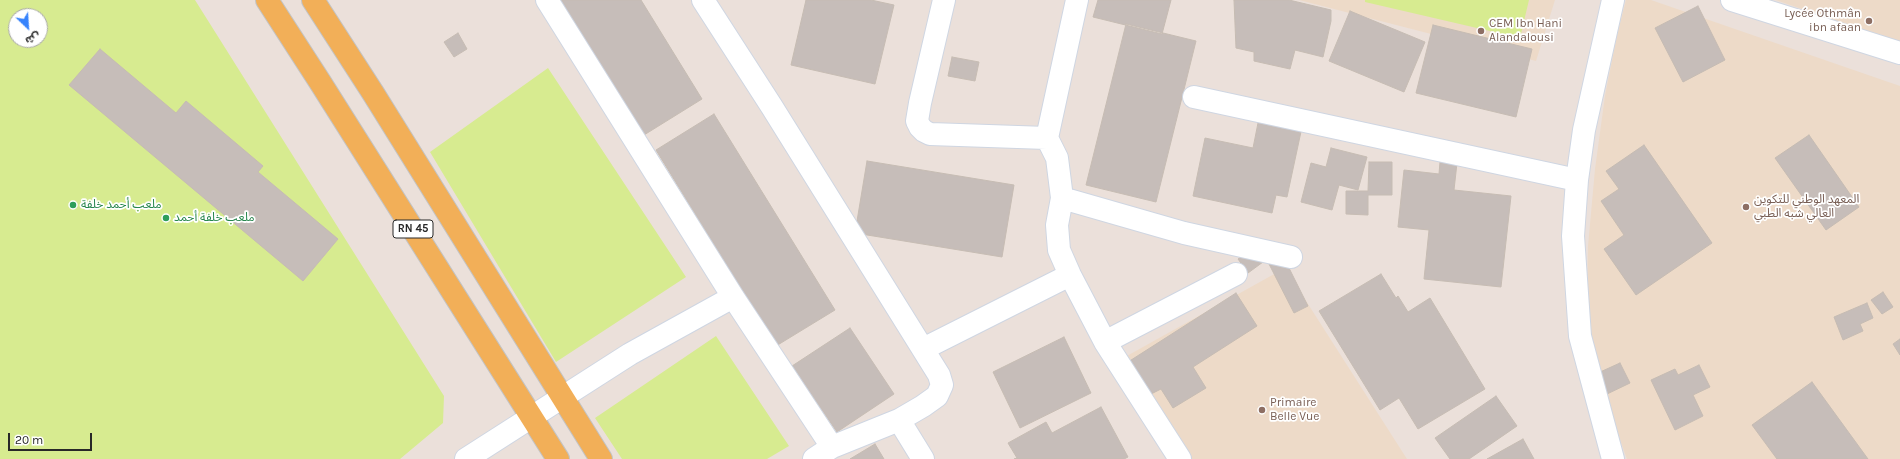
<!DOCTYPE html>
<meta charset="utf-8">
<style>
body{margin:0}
#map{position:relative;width:1900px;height:459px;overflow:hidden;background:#ebe0da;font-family:Karla,"Noto Sans Arabic",sans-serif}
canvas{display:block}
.north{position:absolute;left:8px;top:8px;width:40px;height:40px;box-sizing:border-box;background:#fff;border:1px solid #a9a9a9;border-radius:50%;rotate:155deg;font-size:11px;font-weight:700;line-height:16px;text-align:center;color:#282828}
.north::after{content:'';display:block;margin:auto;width:14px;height:18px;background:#3683fc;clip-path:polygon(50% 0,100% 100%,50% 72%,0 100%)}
.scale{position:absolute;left:8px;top:433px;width:84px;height:18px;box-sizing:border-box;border:2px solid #282828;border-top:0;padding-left:5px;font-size:12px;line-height:14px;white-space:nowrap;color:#282828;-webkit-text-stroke:3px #fff;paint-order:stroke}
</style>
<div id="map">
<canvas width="1900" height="459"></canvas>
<div class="north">ش</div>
<div class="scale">20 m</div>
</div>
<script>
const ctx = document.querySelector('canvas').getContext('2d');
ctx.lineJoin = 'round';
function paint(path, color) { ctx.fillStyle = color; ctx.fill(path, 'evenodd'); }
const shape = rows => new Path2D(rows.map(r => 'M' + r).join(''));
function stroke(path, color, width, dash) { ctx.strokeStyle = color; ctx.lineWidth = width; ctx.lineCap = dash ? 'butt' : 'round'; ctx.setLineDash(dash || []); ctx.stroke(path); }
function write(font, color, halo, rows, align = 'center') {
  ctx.font = font + ' Karla,"Noto Sans Arabic",sans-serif'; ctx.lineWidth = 3.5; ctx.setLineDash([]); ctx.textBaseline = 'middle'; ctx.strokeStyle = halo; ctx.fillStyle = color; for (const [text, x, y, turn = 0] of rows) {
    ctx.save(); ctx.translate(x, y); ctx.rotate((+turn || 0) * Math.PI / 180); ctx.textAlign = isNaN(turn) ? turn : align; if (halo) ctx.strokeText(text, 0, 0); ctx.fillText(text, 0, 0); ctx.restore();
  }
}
const education = shape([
 [1299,0,1555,0,1536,61],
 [1626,0,1651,0,1900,86,1900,459,1627,459,1596,373,1587,302,1588,246,1595,169,1605,96,1617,35],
 [1776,0,1900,0,1900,43],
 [1285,268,1407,459,1179,459,1116,362]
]);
const pitch = shape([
 [0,0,195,0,444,396,443,423,400,459,0,459],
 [16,16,40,16,40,40,16,40],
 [1365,0,1529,0,1520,38,1365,2],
 [548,68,686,277,556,362,430,152],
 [716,336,789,446,767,459,622,459,595,418]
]);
const building = shape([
 [560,0,641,0,702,99,644,135,560,0],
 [806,0,871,0,894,5,875,84,791,65,806,0],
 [1098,0,1171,0,1162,34,1093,17,1098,0],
 [1234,0,1289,0,1331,10,1331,21,1323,57,1295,50,1290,69,1254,61,1254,52,1236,48,1234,0],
 [1698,6,1725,60,1683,82,1655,28,1698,6],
 [1350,11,1425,42,1404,92,1329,61,1350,11],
 [1126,24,1196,41,1156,202,1086,185,1126,24],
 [1433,25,1532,49,1516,117,1416,93,1433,25],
 [458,33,467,49,454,57,444,42,458,33],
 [100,49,176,113,186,101,263,166,258,172,338,239,303,281,69,85,100,49],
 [952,57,979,62,975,81,948,76,952,57],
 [714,114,835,310,776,346,656,150,714,114],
 [1259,118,1302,127,1287,197,1276,195,1272,213,1193,196,1205,138,1253,148,1259,118],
 [1809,135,1859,207,1826,230,1775,158,1809,135],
 [1644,145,1712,243,1636,295,1604,249,1624,235,1601,201,1619,189,1606,171,1644,145],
 [1331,148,1367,157,1358,190,1339,185,1332,210,1301,202,1311,163,1326,167,1331,148],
 [867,161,1014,185,1002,257,855,233,867,161],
 [1369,162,1392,162,1392,195,1368,195,1368,215,1346,214,1346,191,1368,191,1369,162],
 [1440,162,1457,163,1454,190,1511,196,1501,287,1424,279,1429,230,1398,227,1404,170,1439,174,1440,162],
 [1253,249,1263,262,1248,273,1238,259,1253,249],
 [1283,256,1308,306,1294,313,1269,264,1283,256],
 [1381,274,1396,298,1398,296,1408,312,1430,298,1485,389,1418,429,1399,398,1380,410,1319,311,1381,274],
 [1883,292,1893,307,1882,314,1871,300,1883,292],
 [1236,293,1257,326,1193,367,1206,388,1173,408,1161,389,1149,395,1128,362,1236,293],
 [1867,303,1873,318,1860,324,1863,331,1843,340,1834,317,1867,303],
 [850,328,894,394,837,432,792,366,850,328],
 [1064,337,1091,393,1020,428,993,372,1064,337],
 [1900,339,1900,355,1893,344,1900,339],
 [1620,363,1630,383,1607,394,1598,373,1620,363],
 [1699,365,1710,387,1693,395,1703,416,1675,430,1651,380,1675,369,1678,375,1699,365],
 [1812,382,1868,459,1777,459,1752,425,1812,382],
 [1496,396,1517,426,1469,459,1450,459,1435,438,1496,396],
 [1101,407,1128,457,1124,459,1014,459,1017,458,1008,443,1046,422,1052,433,1101,407],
 [1523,439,1534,459,1487,459,1523,439],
 [875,444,884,459,850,459,875,444]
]);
const minor = shape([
 [547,0,733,297,832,447],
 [703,0,772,107,939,375,942,385,937,396,923,406,899,420,832,447,814,459],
 [944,0,920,103,917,121,920,127,924,131,930,134,1047,138,1057,158,1062,198,1057,225,1059,250,1070,275,1105,342,1180,459],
 [1732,0,1900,53],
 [1194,97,1577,180],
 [1047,138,1077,0],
 [1062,198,1184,233,1291,257],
 [1105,342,1236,274],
 [923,349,1070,275],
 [899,420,923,459],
 [466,459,630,354,733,297],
 [1613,459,1580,336,1573,236,1577,180,1584,130,1613,0]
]);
const major = shape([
 [267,0,320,82,558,459],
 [313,0,373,93,601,459]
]);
const markers = [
 [1869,21,4,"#8d6e63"],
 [1481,31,4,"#8d6e63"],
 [73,205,4,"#2e9e5b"],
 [1746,207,4,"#8d6e63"],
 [166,218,4,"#2e9e5b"],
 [1262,410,4,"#8d6e63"]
];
const shields = [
 [413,229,40]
];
const shieldNames = [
 ["RN 45",413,229]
];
const educationNames = [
 ["Lycée Othmân",1861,14,"right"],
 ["ibn afaan",1861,28,"right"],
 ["CEM Ibn Hani",1489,24],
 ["Alandalousi",1489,38],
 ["المعهد الوطني للتكوين",1754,200],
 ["العالي شبه الطبي",1754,214],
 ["Primaire",1270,403],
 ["Belle Vue",1270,417]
];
const leisureNames = [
 ["ملعب أحمد خلفة",81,205],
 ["ملعب خلفة أحمد",174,218]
];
paint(education, '#eddac8');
paint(pitch, '#d7eb90');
paint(building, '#c6bdb9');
stroke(building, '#c6bcb3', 1);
stroke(minor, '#cfd6e2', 24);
stroke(major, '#c3c3c3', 24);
stroke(minor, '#fff', 22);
stroke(major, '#f2af58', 22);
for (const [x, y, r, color] of markers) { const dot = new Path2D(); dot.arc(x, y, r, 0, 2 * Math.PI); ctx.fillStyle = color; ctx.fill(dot); stroke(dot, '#fff', 1.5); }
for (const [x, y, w] of shields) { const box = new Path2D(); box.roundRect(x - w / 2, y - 9, w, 18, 3); ctx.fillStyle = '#fff'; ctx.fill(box); stroke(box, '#282828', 1); }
write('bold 11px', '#282828', null, shieldNames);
write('12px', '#785e54', '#fff', educationNames, 'left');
write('12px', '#27864d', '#fff', leisureNames, 'left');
</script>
